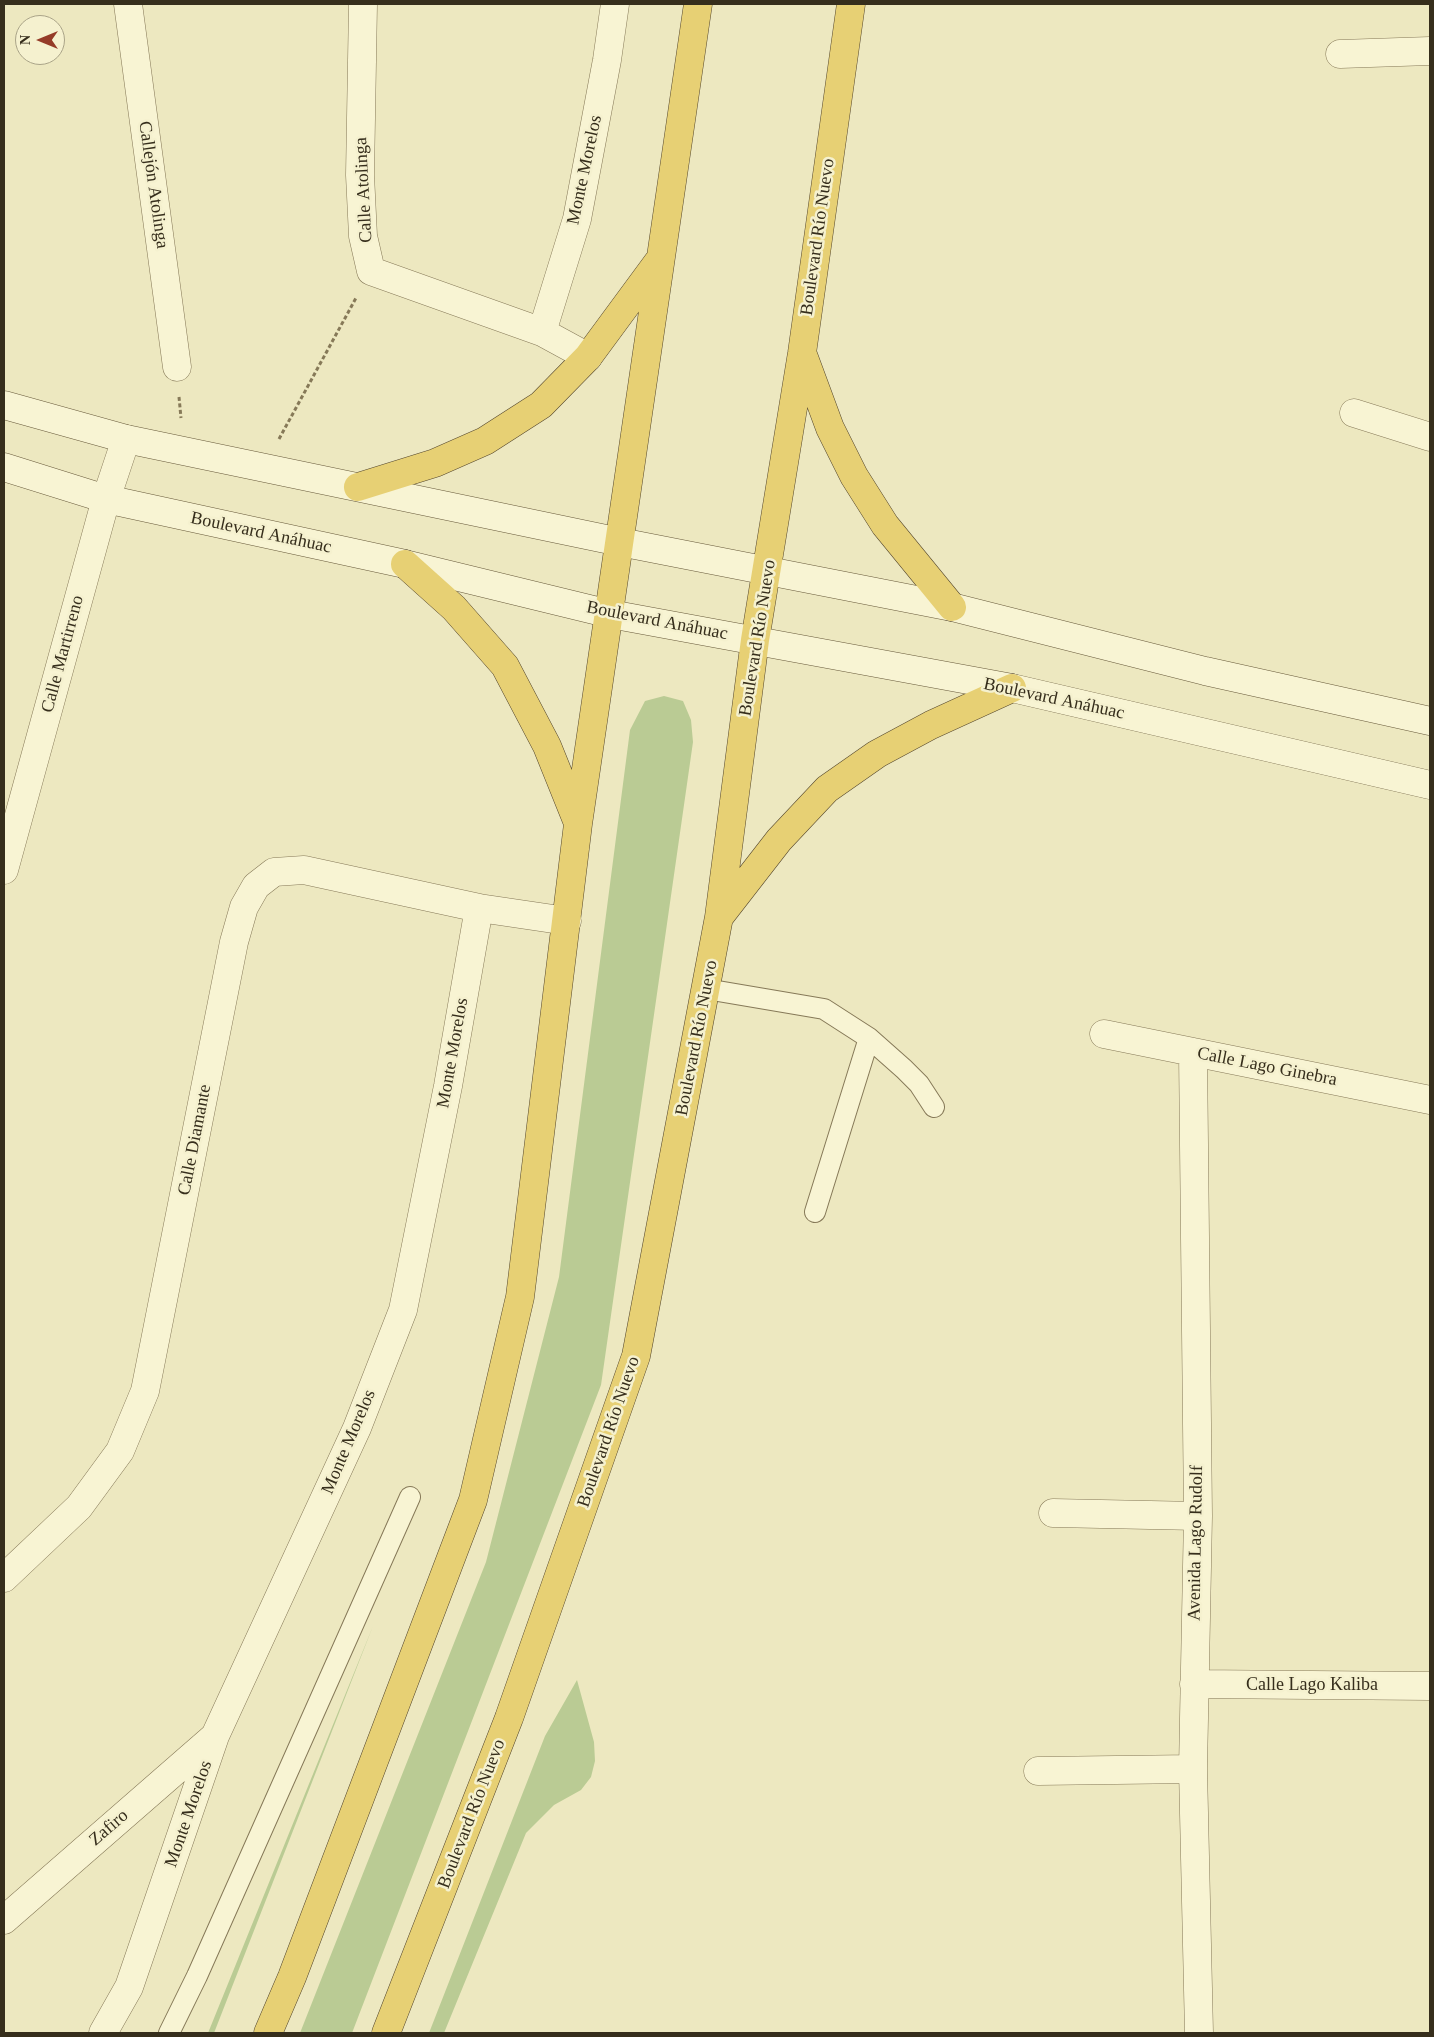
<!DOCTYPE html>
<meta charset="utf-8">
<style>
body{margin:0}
#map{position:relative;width:1434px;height:2037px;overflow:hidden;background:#ede8c0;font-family:"Times New Roman",serif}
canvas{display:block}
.frame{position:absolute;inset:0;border:5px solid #362e1c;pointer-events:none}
.north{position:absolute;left:15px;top:15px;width:50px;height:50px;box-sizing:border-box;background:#f5f1cf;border:1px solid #a9a387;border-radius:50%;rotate:270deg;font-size:14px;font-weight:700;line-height:20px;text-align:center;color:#362e1c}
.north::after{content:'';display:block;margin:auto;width:18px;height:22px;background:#953c28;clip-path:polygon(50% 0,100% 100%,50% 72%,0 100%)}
</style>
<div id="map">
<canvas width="1434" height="2037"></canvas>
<div class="frame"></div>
<div class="north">N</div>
</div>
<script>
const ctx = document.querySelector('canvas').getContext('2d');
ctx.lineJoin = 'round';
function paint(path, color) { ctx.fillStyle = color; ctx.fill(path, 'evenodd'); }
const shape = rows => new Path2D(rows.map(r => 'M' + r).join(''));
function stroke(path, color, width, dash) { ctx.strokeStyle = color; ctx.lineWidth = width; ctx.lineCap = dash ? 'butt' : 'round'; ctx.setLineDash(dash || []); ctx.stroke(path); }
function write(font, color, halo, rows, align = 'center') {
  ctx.font = font + ' "Times New Roman",serif'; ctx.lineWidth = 5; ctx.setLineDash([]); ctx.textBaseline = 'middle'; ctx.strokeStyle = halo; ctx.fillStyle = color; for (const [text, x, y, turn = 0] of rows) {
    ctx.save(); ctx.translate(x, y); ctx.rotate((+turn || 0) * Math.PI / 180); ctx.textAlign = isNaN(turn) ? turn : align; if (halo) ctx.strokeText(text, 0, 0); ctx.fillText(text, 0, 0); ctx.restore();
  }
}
const green = shape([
 [664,696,683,701,691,720,693,742,601,1385,352,2033,300,2033,486,1562,559,1277,630,730,645,701],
 [373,1626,214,2033,208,2033],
 [577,1680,594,1742,595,1761,591,1777,581,1790,554,1805,526,1833,444,2033,429,2033,545,1736]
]);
const path = shape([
 [179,397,181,418],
 [279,439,356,298]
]);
const service = shape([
 [706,989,824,1009,869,1038,904,1069,919,1084,934,1107],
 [815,1212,869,1038],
 [169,2033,197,1976,410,1497]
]);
const minor = shape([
 [128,4,177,367],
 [363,4,360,175,363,236,371,271,542,332,588,357],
 [1340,54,1430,51],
 [542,332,577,219,607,60,615,4],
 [1354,413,1430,437],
 [4,870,106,499,126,439],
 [1104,1034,1430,1100],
 [1193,1052,1198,1516,1193,1769,1199,2033],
 [1053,1513,1198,1516],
 [4,1578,79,1507,120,1451,145,1391,234,942,244,907,256,886,274,872,304,870,479,908],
 [1194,1684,1430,1686],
 [1038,1771,1193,1769],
 [4,1920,214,1737],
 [103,2033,129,1987,215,1736,357,1428,403,1310,448,1086,479,908,567,921]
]);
const secondary = shape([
 [4,405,126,439,620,542,952,607,1205,671,1430,721],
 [4,467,106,499,405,564,610,614,1012,688,1430,785]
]);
const trunk = shape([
 [803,355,830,428,854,476,885,525,952,607],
 [358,487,435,463,485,441,541,405,588,357,658,262],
 [405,564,454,608,505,666,547,746,578,823],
 [720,916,779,840,827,789,877,754,931,725,1012,688],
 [268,2033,292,1977,473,1500,520,1297,578,824,698,4],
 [386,2033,509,1718,636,1356,719,917,755,640,802,353,851,4]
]);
const streetNames = [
 ["Monte Morelos",585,170,-78],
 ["Callejón Atolinga",153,185,82],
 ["Calle Atolinga",364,190,-93],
 ["Boulevard Río Nuevo",818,237,-82],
 ["Boulevard Anáhuac",261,533,12],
 ["Boulevard Anáhuac",657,621,11],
 ["Boulevard Río Nuevo",758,638,-81],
 ["Calle Martirreno",63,654,-75],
 ["Boulevard Anáhuac",1054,699,12],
 ["Boulevard Río Nuevo",697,1038,-79],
 ["Monte Morelos",453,1053,-80],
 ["Calle Lago Ginebra",1267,1067,11],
 ["Calle Diamante",195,1140,-79],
 ["Boulevard Río Nuevo",609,1432,-71],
 ["Monte Morelos",349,1442,-67],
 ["Avenida Lago Rudolf",1196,1543,-89],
 ["Calle Lago Kaliba",1312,1685],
 ["Monte Morelos",189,1814,-71],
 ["Boulevard Río Nuevo",472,1814,-69],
 ["Zafiro",109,1828,-41]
];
paint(green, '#bacb94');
stroke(service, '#867958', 22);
stroke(minor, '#867958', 29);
stroke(secondary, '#685a3b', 29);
stroke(trunk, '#54462d', 29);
stroke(path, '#867958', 3, [4, 2.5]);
stroke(service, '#f8f4d3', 20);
stroke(minor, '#f8f4d3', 28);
stroke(secondary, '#f8f4d3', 28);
stroke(trunk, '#e7d074', 28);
write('18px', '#362e1c', '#f5f1cf', streetNames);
</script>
